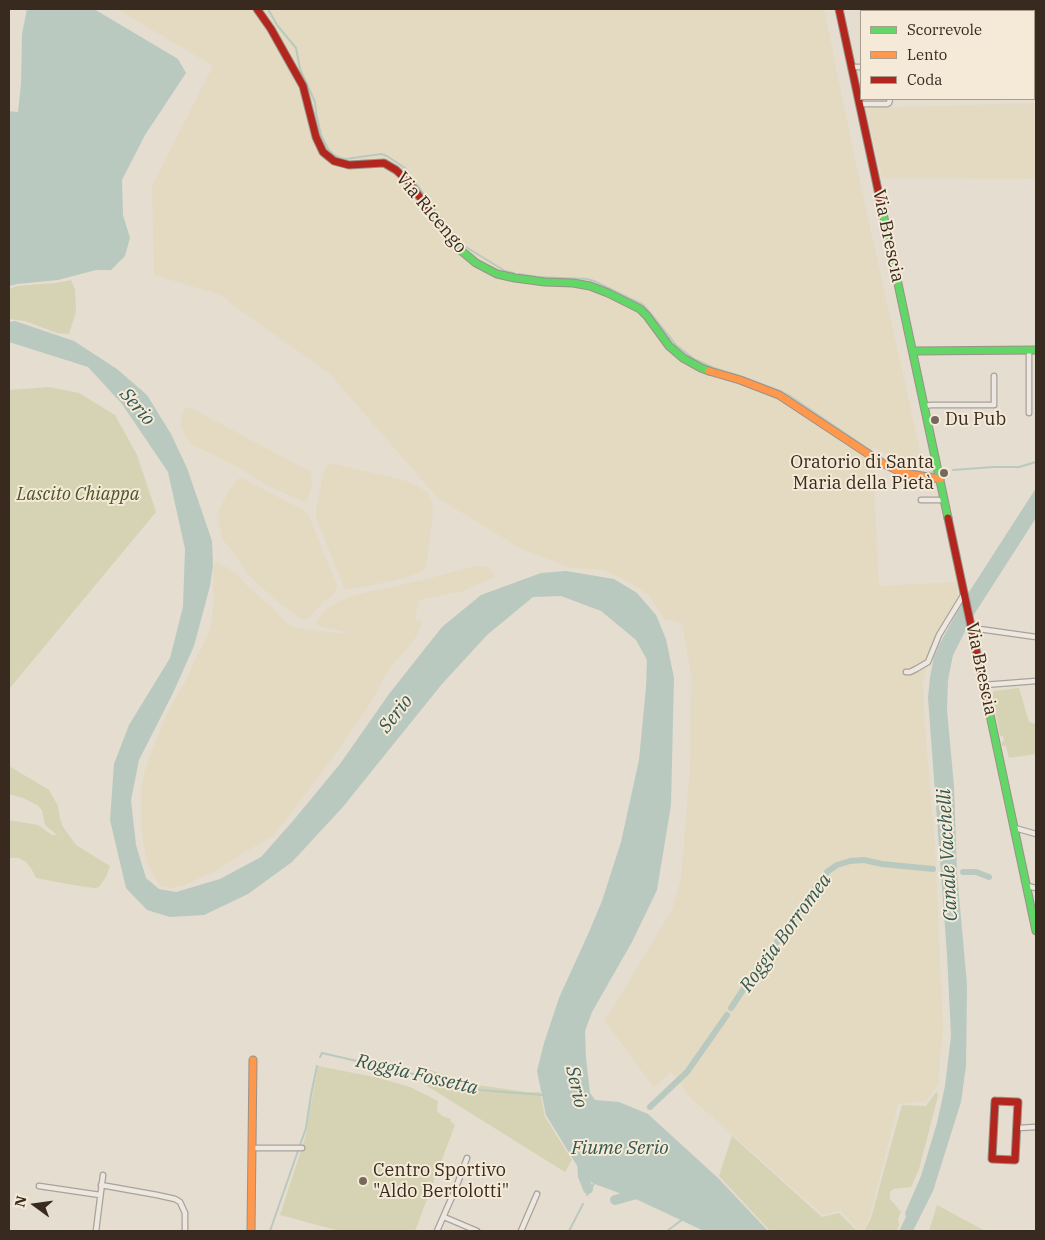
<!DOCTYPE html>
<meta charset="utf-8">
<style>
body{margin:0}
#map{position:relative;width:1045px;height:1240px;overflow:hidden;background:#e4ddd0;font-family:"IBM Plex Serif",serif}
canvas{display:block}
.frame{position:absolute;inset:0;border:10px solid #392a20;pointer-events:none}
.legend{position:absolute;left:860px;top:10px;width:175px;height:90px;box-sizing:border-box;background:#f4ead7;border:1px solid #a99d8e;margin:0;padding:6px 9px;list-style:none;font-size:15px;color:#392a20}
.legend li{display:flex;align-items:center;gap:10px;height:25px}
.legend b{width:25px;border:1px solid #a99d8e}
.north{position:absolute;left:10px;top:1180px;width:50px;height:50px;-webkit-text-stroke:4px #f4ead7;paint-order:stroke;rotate:284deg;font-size:14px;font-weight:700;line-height:20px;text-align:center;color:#392a20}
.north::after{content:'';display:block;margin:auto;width:18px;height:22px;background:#392a20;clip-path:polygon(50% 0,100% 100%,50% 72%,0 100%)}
</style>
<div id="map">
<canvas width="1045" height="1240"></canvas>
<div class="frame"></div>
<ul class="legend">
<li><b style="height:6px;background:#63d668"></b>Scorrevole</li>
<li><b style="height:6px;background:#ff974d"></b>Lento</li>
<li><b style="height:6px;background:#b3261e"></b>Coda</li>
</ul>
<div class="north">N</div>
</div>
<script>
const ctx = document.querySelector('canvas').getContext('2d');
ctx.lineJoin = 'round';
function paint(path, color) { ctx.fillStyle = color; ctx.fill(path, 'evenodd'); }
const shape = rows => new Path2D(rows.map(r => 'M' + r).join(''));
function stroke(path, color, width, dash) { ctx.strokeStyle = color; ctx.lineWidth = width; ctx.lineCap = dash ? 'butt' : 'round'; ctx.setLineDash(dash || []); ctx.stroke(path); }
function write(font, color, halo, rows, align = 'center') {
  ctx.font = font + ' "IBM Plex Serif",serif'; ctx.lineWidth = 4; ctx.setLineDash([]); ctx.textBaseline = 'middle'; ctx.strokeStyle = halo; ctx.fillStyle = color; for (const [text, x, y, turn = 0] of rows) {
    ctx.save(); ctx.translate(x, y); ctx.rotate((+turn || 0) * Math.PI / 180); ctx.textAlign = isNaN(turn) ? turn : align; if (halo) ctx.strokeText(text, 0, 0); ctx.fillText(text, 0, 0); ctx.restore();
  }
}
const farmland = shape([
 [117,9,824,9,856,164,924,468,899,461,872,446,879,586,956,582,958,599,940,630,925,660,926,670,923,683,925,728,935,847,943,1027,938,1085,926,1101,898,1104,870,1216,863,1231,859,1231,840,1210,823,1215,692,1099,671,1072,654,1088,605,1021,672,910,681,879,690,766,691,675,682,623,663,618,650,596,631,583,604,570,572,568,523,550,438,498,329,373,237,308,221,295,154,275,152,186,213,66],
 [1036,103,1036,179,882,178,866,108],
 [189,407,311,472,312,485,308,498,304,502,295,498,269,486,234,465,193,445,187,439,181,426,181,417,186,408],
 [330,464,335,464,406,481,416,485,429,494,432,505,433,513,426,567,422,572,396,580,358,588,346,589,344,587,316,518,316,511,323,474,325,468],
 [241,478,305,511,308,514,337,586,337,588,333,595,324,601,308,619,301,619,278,602,258,584,246,572,232,550,223,540,218,520,220,509,229,490,238,479],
 [216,561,237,574,248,587,273,608,283,620,293,627,304,629,337,633,348,633,320,626,317,624,317,620,327,608,344,599,359,594,419,581,477,566,488,567,493,573,494,577,463,591,424,599,418,601,415,620,419,620,422,623,418,634,411,644,389,669,367,709,356,723,334,756,273,836,241,854,219,869,182,886,170,888,160,886,154,876,147,862,144,847,141,825,141,788,147,764,169,709,187,679,193,664,203,645,210,628,213,609,213,568]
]);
const green = shape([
 [71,280,75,289,76,312,69,334,57,333,25,321,9,319,9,289,17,286,56,283],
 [49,387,79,393,115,415,137,455,156,512,9,689,9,390],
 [1019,688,1029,722,1036,724,1036,754,1009,758,1006,746,1002,746,1002,742,1004,741,1003,736,1000,736,992,694,994,691],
 [9,766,49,790,58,806,60,819,63,827,76,845,110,866,106,877,99,887,95,888,79,886,36,878,31,868,26,862,19,858,9,858,9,820,38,825,52,835,57,835,45,825,42,810,37,805,23,798,9,794],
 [318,1066,379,1078,410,1087,438,1101,437,1111,442,1116,451,1119,450,1121,455,1125,415,1231,340,1231,280,1215,305,1138],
 [430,1070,470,1084,527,1092,540,1092,545,1117,572,1160,565,1172,424,1084],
 [937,1091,938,1096,919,1169,911,1187,893,1189,890,1192,890,1199,901,1212,898,1219,899,1225,897,1231,864,1231,871,1218,902,1105,926,1106],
 [732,1136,822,1217,839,1213,857,1231,770,1231,719,1176],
 [937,1205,985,1231,929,1231]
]);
const water = shape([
 [27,9,94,9,178,59,186,73,145,135,122,180,123,215,130,238,125,256,111,270,96,270,58,280,17,284,9,286,9,111,18,112,21,84,22,34],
 [15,321,74,341,117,369,147,395,171,434,187,468,212,541,213,565,210,586,194,646,173,693,139,760,131,800,136,845,146,878,159,889,176,892,220,879,261,857,292,822,340,764,389,694,442,627,481,595,541,573,566,571,614,579,637,593,656,615,666,639,674,678,671,805,657,890,632,942,592,1012,585,1031,586,1058,590,1093,595,1100,619,1102,648,1114,719,1179,768,1231,704,1231,638,1200,592,1183,576,1164,546,1115,537,1071,544,1043,559,998,589,932,602,901,621,842,639,760,646,687,647,660,636,640,601,611,561,596,533,597,487,635,442,684,342,808,292,862,248,894,204,915,170,917,147,910,126,888,110,820,114,764,129,725,170,658,183,607,185,549,168,472,122,404,88,367,9,342,9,322],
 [1036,488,1036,518,973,616,953,655,948,680,947,710,954,786,957,873,967,985,966,1066,961,1102,933,1191,913,1231,899,1231,906,1217,905,1213,921,1176,937,1123,945,1086,951,1036,947,954,928,698,930,677,934,657,940,643,964,600]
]);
const stream = shape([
 [268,9,277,25,296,48,300,69,315,102,316,113,321,135,328,149,334,155,340,158,346,159,381,154,387,156,405,168,453,235,461,244,505,271,514,273],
 [519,274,538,277,587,279,594,281,629,298,642,304,647,309,676,345,694,359,714,368,737,375,780,391,790,396,889,463],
 [900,468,926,473,934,472],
 [953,470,993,467,1019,467,1036,462],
 [320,1057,322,1053,431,1078,467,1089,543,1095],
 [587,1195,595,1182],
 [270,1231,306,1128,311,1095,317,1066],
 [569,1231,583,1204],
 [667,1231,683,1219]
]);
const canal = shape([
 [963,872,976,872,989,877],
 [731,1008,745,987,827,872,837,865,850,861,864,860,882,864,933,869],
 [650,1107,687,1072,727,1015]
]);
const river = shape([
 [582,1159,583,1176,588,1189],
 [615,1200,640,1193]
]);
const street = shape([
 [852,67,861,67],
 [860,104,887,104,889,103,890,99],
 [1029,350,1029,413],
 [924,406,931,405,994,405,994,376],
 [921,500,944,500],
 [972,628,1036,637],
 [906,672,910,672,916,669,928,662,939,635,964,594],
 [984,685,1036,681],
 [1015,828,1036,834],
 [1027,886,1036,888],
 [1018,1128,1036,1127],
 [252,1148,302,1148],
 [101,1185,157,1195,175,1199,180,1202,185,1213,185,1231],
 [39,1186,100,1195],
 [444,1217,477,1231],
 [96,1231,103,1175],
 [437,1231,455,1190,467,1158],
 [521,1231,537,1194]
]);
const fast = shape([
 [881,204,948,518],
 [427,207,458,248,476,263,497,274,515,278,545,282,573,283,590,286,608,293,640,309,647,316,669,346,683,358,701,368,709,371],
 [913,351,1036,350],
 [989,710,1036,931]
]);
const slow = shape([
 [709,371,740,380,779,395,882,463,903,473,940,479],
 [251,1231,253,1060]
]);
const jam = shape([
 [257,9,271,29,303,86,316,137,323,152,334,161,349,165,384,163,396,170,408,181,427,207],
 [839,9,881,204],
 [948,518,989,710],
 [995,1101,1018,1102,1015,1160,992,1159,995,1101]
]);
const markers = [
 [935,420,5,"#75695e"],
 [944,473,5,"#75695e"],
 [363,1181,5,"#75695e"]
];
const streetNames = [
 ["Via Ricengo",431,213,50],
 ["Via Brescia",888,236,78],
 ["Via Brescia",981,669,78]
];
const poiNames = [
 ["Du Pub",945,420],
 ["Oratorio di Santa",934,463,"right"],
 ["Maria della Pietà",934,484,"right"],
 ["Centro Sportivo",373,1171],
 ["\"Aldo Bertolotti\"",373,1192]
];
const parkNames = [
 ["Lascito Chiappa",78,495]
];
const waterNames = [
 ["Serio",137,407,49],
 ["Serio",396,714,-52],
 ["Canale Vacchelli",948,855,-93],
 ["Roggia Borromea",786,933,-54],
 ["Roggia Fossetta",417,1075,13],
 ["Serio",576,1087,77],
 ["Fiume Serio",620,1149]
];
paint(farmland, '#e3dac1');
paint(green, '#d5d3b3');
paint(water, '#bac9bf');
stroke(stream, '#bac9bf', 2);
stroke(canal, '#bac9bf', 6);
stroke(river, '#bac9bf', 10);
stroke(street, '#aaa298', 7);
stroke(fast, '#999288', 9);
stroke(slow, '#999288', 9);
stroke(jam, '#999288', 9);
stroke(street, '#ece8e1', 4.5);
stroke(fast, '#63d668', 7);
stroke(slow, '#ff974d', 7);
stroke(jam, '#b3261e', 7);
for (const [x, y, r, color] of markers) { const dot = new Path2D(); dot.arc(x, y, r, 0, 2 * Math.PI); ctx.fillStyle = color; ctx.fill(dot); stroke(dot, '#f4ead7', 2); }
write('18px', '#392a20', '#f4ead7', streetNames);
write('18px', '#392a20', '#f4ead7', poiNames, 'left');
write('italic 18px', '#4c5428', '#f4ead7', parkNames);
write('italic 19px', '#315752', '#f4ead7', waterNames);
</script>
